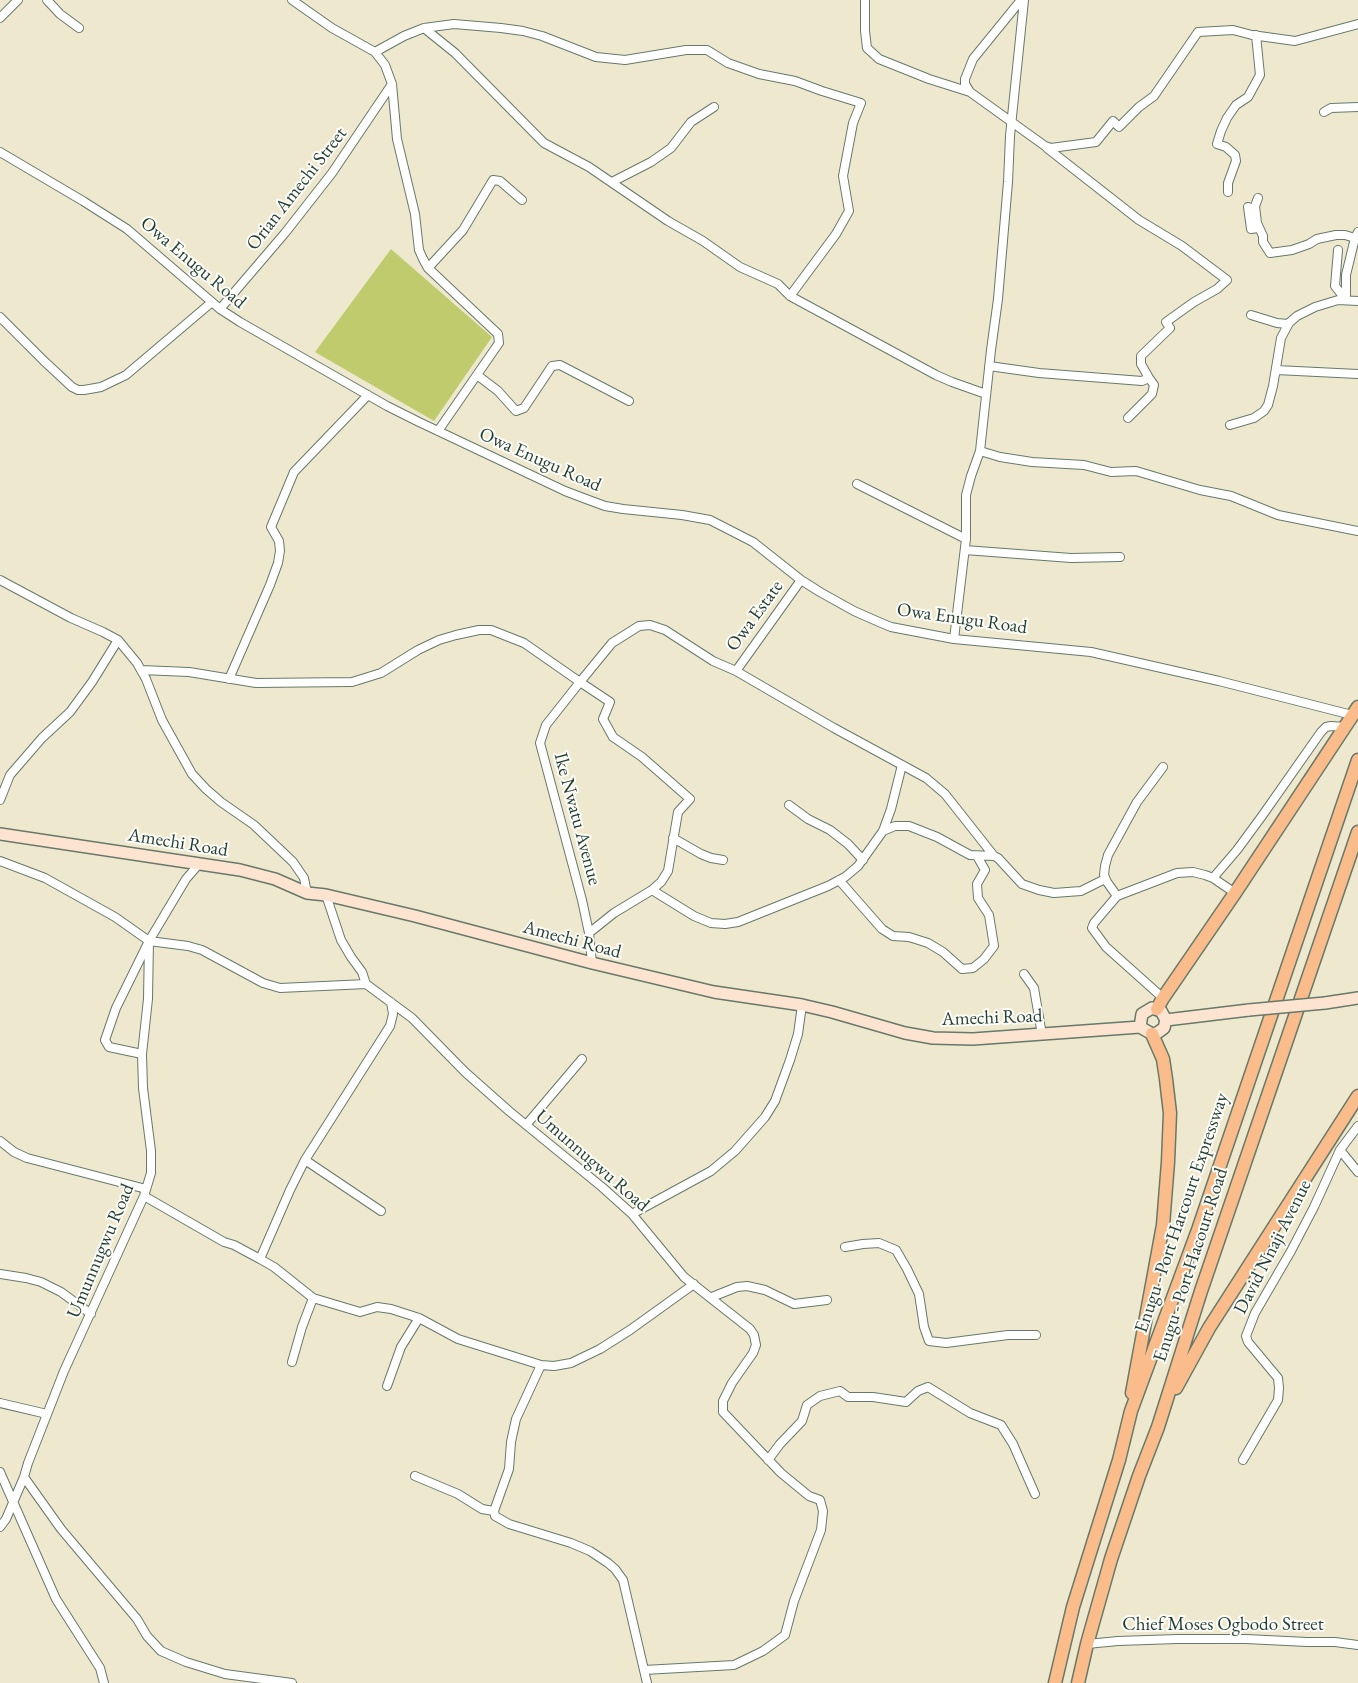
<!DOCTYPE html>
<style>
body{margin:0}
canvas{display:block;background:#eee9ce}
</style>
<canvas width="1358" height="1683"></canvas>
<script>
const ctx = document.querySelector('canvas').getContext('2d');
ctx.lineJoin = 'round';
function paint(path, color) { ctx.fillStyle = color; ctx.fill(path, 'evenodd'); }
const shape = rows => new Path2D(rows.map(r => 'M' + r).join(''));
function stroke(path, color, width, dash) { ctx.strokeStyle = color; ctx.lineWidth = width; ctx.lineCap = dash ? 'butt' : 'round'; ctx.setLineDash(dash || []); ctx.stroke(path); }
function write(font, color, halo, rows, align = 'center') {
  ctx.font = font + ' "EB Garamond",serif'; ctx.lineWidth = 4; ctx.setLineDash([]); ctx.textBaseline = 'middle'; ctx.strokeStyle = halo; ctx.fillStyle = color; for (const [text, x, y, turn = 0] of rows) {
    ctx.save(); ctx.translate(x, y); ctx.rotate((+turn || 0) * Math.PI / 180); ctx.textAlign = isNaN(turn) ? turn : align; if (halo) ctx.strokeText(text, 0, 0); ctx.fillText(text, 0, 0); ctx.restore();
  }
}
const green = shape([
 [391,249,492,337,434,421,315,352]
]);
const minor = shape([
 [47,0,60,14,79,28],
 [292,0,332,28,375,52,385,65,392,84,397,139,415,214,419,250,423,259,428,268,498,334,499,343,438,431],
 [865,0,865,31,867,48,879,59,929,79,970,92,1045,146,1051,148,1096,142,1113,121,1119,127,1139,107,1154,96,1198,32,1233,30,1252,35,1295,41,1358,24],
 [0,18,18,0],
 [424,28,455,53,544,143,589,167,668,221,703,241,740,267,778,284,790,296,936,375,952,382,986,394],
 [375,52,404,36,424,28,454,24,501,28,523,31,542,36,596,57,625,60,686,50,707,50,728,63,759,74,795,81,822,91,861,103,853,123,843,176,849,211,836,234,790,296],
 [970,92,965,84,965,79,973,59,1021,0],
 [1324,112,1331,108,1358,107],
 [0,152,83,201,127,229,220,309,240,322,387,406,419,422,565,491,586,499,605,506,623,509,682,515,710,520,753,542,801,580,820,592,854,611,879,622,891,627,954,639,1091,652,1219,681,1352,715,1354,712],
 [612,182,651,162,671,148,691,122,714,107],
 [1228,192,1228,183,1236,161,1235,155,1226,147,1217,144,1221,131,1227,118,1236,105,1248,97,1260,75,1256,35],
 [1258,198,1255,206,1257,223,1263,236,1263,242,1270,253,1292,250,1309,244,1317,239,1336,235,1345,235,1355,238],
 [1248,207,1251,229,1258,228],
 [1338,250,1335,286,1346,300],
 [428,268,463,230,493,180,500,181,522,200],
 [1346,300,1346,275,1355,238,1358,232],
 [220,309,285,233,332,173,392,84],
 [1251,315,1277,323,1288,324],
 [0,317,44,361,72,387,78,390,84,390,101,387,126,375,212,302],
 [989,366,1039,373,1142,381,1149,378,1141,364,1141,356,1170,328,1166,322,1194,302,1217,289,1227,280,1182,246,1139,220,1047,148],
 [1276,370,1358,374],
 [477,375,498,391,516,411,524,408,552,366,560,365,629,401],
 [1128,418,1152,394,1154,385,1149,378],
 [1230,425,1254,418,1264,411,1268,405,1273,386,1281,338,1289,323,1297,316,1315,307,1338,300,1358,301],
 [980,451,1000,457,1032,462,1084,465,1111,472,1136,471,1200,490,1231,496,1278,515,1358,531],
 [857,484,966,539],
 [965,550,1071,558,1120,557],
 [0,580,71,618,103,632,118,640,137,663,146,679,162,720,192,774,206,789,221,802,254,825,293,862,304,878,307,893],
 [954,639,966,539,966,495,971,476,980,451,991,350,998,299,1008,182,1010,136,1024,0],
 [141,670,189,672,256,683,352,682,381,673,418,650,439,640,456,635,479,630,491,630,524,643,580,682,546,725,540,743,582,900,589,933,592,963],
 [736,671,801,580],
 [229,679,270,585,278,563,280,551,279,541,271,527,294,472,368,395],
 [0,800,10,775,42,738,70,712,92,682,118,640],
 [789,805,808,819,830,830,848,844,863,860],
 [883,831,895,826,909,826,937,837,970,855,994,856,998,858,1022,884,1039,890,1054,893,1081,891,1105,879],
 [673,838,701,854,711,858,723,860],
 [0,861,45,878,115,917,149,941,188,946,202,950,263,983,280,988,366,984],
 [1213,878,1237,850,1262,816,1321,732,1326,727,1331,726,1345,727],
 [839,880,882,929,893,936,909,937,928,943,943,952,962,969,973,968,984,959,994,946,989,915,978,898,977,884,985,870,977,856],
 [652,890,661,882,668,871,678,812,690,799,642,757,613,737,603,719,610,702,580,682,612,643,639,626,650,625,665,630,713,661,736,671,834,728,926,778,945,794,994,856],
 [326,895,341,940,351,957,362,972,366,984,412,1018,465,1072,509,1111,602,1187,632,1214,684,1277,750,1329,754,1335,756,1345,753,1353,732,1383,723,1401,723,1412,781,1473,809,1496,820,1500,823,1511,821,1530,794,1601,785,1635,763,1651,734,1665,644,1670],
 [1117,896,1107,882,1104,875,1105,866,1108,855,1137,802,1163,767],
 [589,933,614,913,652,890,694,916,711,923,725,924,738,922,828,886,845,877,858,866,883,831,891,809,902,765],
 [1024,974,1034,988,1042,1035],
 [1163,998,1106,947,1092,928,1094,923,1117,896,1177,873,1193,872,1205,875,1213,878,1235,893],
 [142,1054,109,1047,105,1040,116,1008,149,941,186,879,199,864],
 [526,1125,582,1059],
 [0,1141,14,1152,27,1158,146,1189],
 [1340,1150,1358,1172],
 [305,1160,381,1211],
 [144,1196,224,1242,234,1245,260,1259,274,1267,313,1298,360,1312,377,1307,391,1309,419,1318,458,1339,541,1365,554,1366,571,1363,600,1349,630,1330,694,1284],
 [632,1214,711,1171,735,1151,765,1117,775,1101,790,1060,798,1034,802,1005],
 [845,1247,863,1244,879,1243,896,1250,907,1269,919,1294,924,1327,929,1341,946,1343,1008,1335,1036,1335],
 [260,1259,290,1190,305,1160,390,1026,393,1014,391,1002],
 [0,1274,26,1278,41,1282,61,1292,91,1314],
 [712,1297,737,1287,747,1286,765,1290,794,1304,827,1300],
 [292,1362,302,1327,313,1298],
 [541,1365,516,1419,511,1442,509,1469,494,1511,495,1516,509,1524,571,1543,590,1551,608,1563,615,1569,623,1580,647,1683],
 [387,1386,401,1347,419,1318],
 [0,1403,47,1414],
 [768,1460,780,1444,802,1421,807,1405,820,1396,840,1391,848,1397,873,1397,906,1402,918,1391,928,1387,970,1413,1001,1425,1013,1444,1035,1494],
 [1243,1460,1278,1400,1279,1388,1278,1378,1248,1342,1246,1336,1255,1313,1291,1251,1314,1207,1340,1150,1358,1126],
 [0,1472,56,1599,100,1668,104,1683],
 [415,1476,458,1494,482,1509,494,1511],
 [24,1477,61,1529,137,1619,147,1636,161,1651,186,1662,225,1674,292,1683],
 [0,1527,6,1519,24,1477,28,1463,64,1371,144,1196,151,1173,151,1151,143,1088,142,1054,148,999,149,941],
 [1087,1644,1118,1641,1177,1639,1246,1639,1307,1642,1335,1642,1358,1645]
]);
const secondary = shape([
 [0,834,240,870,275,879,307,893,326,895,415,916,592,963,714,992,802,1005,832,1012,905,1033,933,1038,973,1039,1140,1027],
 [1325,1003,1358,998],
 [1152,1008,1161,1011,1166,1020,1164,1028,1157,1033,1152,1034,1140,1027,1142,1014,1152,1008],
 [1166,1020,1249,1010]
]);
const trunk = shape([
 [1157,1009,1163,998,1235,893,1358,707],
 [1176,1388,1209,1328,1358,1096],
 [1132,1393,1163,1225,1168,1162,1170,1113,1166,1079,1163,1059,1152,1034],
 [1055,1683,1073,1607,1119,1460,1131,1411,1199,1227,1358,760],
 [1078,1683,1087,1644,1111,1559,1139,1476,1158,1427,1201,1291,1358,832]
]);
const secondaryBridge = shape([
 [1249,1010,1325,1003]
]);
const streetNames = [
 ["Orian Amechi Street",297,189,-52],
 ["Owa Enugu Road",193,263,40],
 ["Owa Enugu Road",540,460,24],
 ["Owa Estate",755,616,-54],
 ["Owa Enugu Road",962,619,8],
 ["Ike Nwatu Avenue",577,819,75],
 ["Amechi Road",178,843,9],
 ["Amechi Road",572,940,15],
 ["Amechi Road",992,1018,-2],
 ["Umunnugwu Road",592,1161,41],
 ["Enugu - Port Harcourt Expressway",1182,1213,-71],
 ["David Nnaji Avenue",1273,1247,-63],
 ["Umunnugwu Road",101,1251,-67],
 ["Enugu - Port Hacourt Road",1191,1265,-72],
 ["Chief Moses Ogbodo Street",1223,1625]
];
paint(green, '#bfcb6d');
stroke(minor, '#67796a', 10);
stroke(secondary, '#67796a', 14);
stroke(trunk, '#67796a', 15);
stroke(minor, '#fff', 8);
stroke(secondary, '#fde4d0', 11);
stroke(trunk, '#f9bc8a', 12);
stroke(secondaryBridge, '#67796a', 14, []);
stroke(secondaryBridge, '#fde4d0', 11);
write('19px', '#1f3d34', '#fdfcf7', streetNames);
</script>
